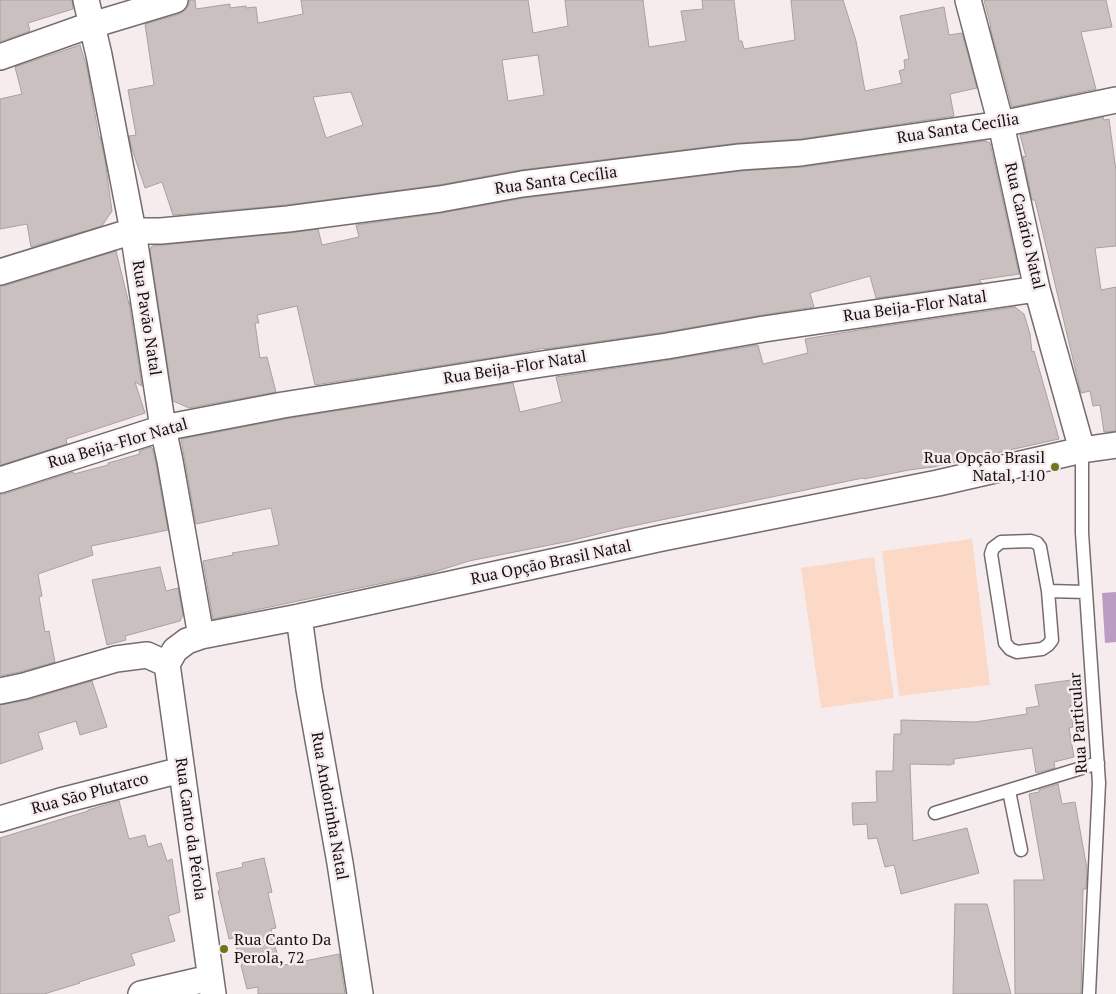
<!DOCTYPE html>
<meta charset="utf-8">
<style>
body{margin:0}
canvas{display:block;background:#f6ecee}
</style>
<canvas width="1116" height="994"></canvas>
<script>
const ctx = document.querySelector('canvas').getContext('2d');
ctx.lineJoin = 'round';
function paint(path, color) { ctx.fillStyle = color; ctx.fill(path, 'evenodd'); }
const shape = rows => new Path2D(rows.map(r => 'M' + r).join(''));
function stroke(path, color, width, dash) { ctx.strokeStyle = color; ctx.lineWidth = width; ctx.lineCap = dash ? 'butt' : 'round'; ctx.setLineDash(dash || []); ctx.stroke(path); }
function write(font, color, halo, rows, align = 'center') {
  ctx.font = font + ' "PT Serif",serif'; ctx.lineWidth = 5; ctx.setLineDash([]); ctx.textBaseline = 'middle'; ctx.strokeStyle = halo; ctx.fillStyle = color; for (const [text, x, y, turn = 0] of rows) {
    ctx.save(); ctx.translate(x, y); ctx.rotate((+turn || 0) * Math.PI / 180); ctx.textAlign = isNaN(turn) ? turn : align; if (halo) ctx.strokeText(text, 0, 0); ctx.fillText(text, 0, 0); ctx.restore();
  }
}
const green = shape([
 [972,539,990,685,899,696,882,551],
 [874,557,894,698,821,708,801,568]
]);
const water = shape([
 [1116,592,1116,642,1105,643,1102,593]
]);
const building = shape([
 [0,0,72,0,73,9,28,23,30,31,0,42,0,0],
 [189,0,195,0,196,9,230,4,230,8,246,6,246,8,256,7,258,23,303,14,301,0,528,0,533,33,568,26,565,0,643,0,649,47,686,41,681,11,703,9,702,0,734,0,739,41,742,41,744,49,795,40,791,0,843,0,856,41,865,91,902,83,899,71,905,69,904,60,909,59,900,16,944,7,949,35,962,33,977,88,950,94,954,116,800,139,738,143,520,170,438,185,286,205,173,215,162,182,145,188,131,146,129,136,136,135,128,90,154,85,145,24,180,14,186,9,189,4,189,0],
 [538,55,544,95,508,101,502,60,538,55],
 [351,92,363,125,326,138,313,97,351,92],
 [984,0,1106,0,1112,27,1081,32,1096,89,1012,107,990,27,991,27,984,0],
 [80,45,87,68,99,137,100,137,105,160,112,211,102,226,31,247,27,224,0,229,0,99,22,94,15,67,80,45],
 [1103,117,1104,120,1109,119,1116,171,1116,246,1095,248,1101,290,1116,287,1116,431,1104,432,1100,405,1093,406,1090,391,1081,393,1035,200,1032,200,1023,156,1026,157,1020,135,1103,117],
 [985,141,990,143,1019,274,979,280,982,283,876,298,870,276,810,293,814,307,762,315,665,332,544,349,544,348,520,353,315,385,297,306,257,315,259,323,255,323,260,358,267,357,276,392,189,408,173,401,150,250,152,246,289,233,318,229,322,245,359,237,356,225,442,213,524,198,741,171,803,167,985,141],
 [116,251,129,304,129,302,142,386,135,382,145,413,66,439,67,444,1,465,0,459,0,286,4,286,116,251],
 [1015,307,1024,314,1030,334,1032,352,1034,351,1059,439,933,467,909,470,864,479,863,478,618,529,570,541,469,561,431,573,213,619,203,561,233,555,232,553,279,545,271,508,196,524,181,439,285,419,513,383,520,412,562,402,556,377,669,360,758,345,763,364,808,353,805,339,865,329,1015,307],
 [151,447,152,448,156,464,168,530,91,546,93,555,38,574,42,596,39,597,45,632,49,631,55,662,20,672,0,676,0,494,4,494,73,472,74,474,108,465,108,463,140,454,139,451,151,447],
 [160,567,166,591,178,588,183,615,180,621,125,636,126,640,107,645,92,580,160,567],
 [1071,680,1074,705,1070,706,1073,727,1069,728,1074,757,1054,762,1055,768,1036,773,1032,748,954,759,954,764,951,764,951,765,910,764,913,841,967,828,979,873,901,894,894,865,885,867,877,838,868,839,867,824,853,825,852,803,877,802,876,771,893,771,894,734,901,734,901,720,975,722,1027,714,1026,708,1039,706,1035,685,1071,680],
 [92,681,107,727,80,735,76,721,38,733,43,749,0,764,0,705,28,700,92,681],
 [1058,784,1062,804,1075,802,1087,869,1086,889,1083,889,1081,994,1015,994,1014,880,1044,880,1029,794,1039,792,1039,790,1058,784],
 [119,801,129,839,145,835,148,847,161,843,167,861,172,859,180,912,168,916,175,941,131,954,135,965,79,982,80,983,44,994,0,994,0,838,88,811,88,810,119,801],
 [264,858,272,892,268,893,276,928,271,929,280,966,339,954,345,994,258,994,258,987,247,989,234,938,229,939,218,891,220,890,216,873,243,867,242,863,264,858],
 [955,904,987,904,1011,994,953,994,955,904]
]);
const lane = shape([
 [1082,450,1082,533,1099,783,1089,994],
 [1031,541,1037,543,1040,547,1048,591,1052,640,1048,645,1042,649,1017,652,1010,649,1005,643,991,554,993,548,1001,542,1031,541],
 [1048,591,1086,592],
 [1009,791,1021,850],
 [935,813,1098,763]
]);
const street = shape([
 [86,0,99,55,133,231,163,428,170,461,201,636],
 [968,0,1001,124,1037,289,1082,450],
 [0,57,79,29,175,0],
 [0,272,133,231,161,231,288,219,440,199,522,184,740,157,801,153,1001,124,1116,100],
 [0,480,163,428,283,405,542,364,667,346,764,329,1037,289],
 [299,617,309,689,340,863,360,994],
 [167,664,213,994],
 [0,691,24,686,116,659,147,655,167,664,175,650,187,641,201,636,299,617,662,538,938,483,1082,450,1116,445],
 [0,819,64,800,181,770],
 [141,994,210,978]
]);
const markers = [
 [1055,467,5,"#70741b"],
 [224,949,5,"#70741b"]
];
const streetNames = [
 ["Rua Santa Cecília",958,129,-9],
 ["Rua Santa Cecília",556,181,-8],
 ["Rua Canário Natal",1024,226,77],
 ["Rua Beija-Flor Natal",915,307,-8],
 ["Rua Pavão Natal",146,318,81],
 ["Rua Beija-Flor Natal",515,368,-9],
 ["Rua Beija-Flor Natal",118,444,-16],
 ["Rua Opção Brasil Natal",551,563,-12],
 ["Rua Particular",1079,723,-94],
 ["Rua São Plutarco",90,794,-15],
 ["Rua Andorinha Natal",329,806,80],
 ["Rua Canto da Pérola",190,829,82]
];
const poiNames = [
 ["Rua Opção Brasil",1045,458],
 ["Natal, 110",1045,476],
 ["Rua Canto Da",234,940,"left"],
 ["Perola, 72",234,958,"left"]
];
paint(green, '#fcd8c7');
paint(water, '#bb9cc2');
paint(building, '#cac0bf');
stroke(building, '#a9a09f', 1);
stroke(lane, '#756c6e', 15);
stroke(street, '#756c6e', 28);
stroke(lane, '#fff', 12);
stroke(street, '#fff', 25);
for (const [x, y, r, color] of markers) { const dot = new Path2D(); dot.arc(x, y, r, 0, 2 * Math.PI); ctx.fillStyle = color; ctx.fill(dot); stroke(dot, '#f6ecee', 2); }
write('16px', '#151112', '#f6ecee', streetNames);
write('16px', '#151112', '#f6ecee', poiNames, 'right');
</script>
